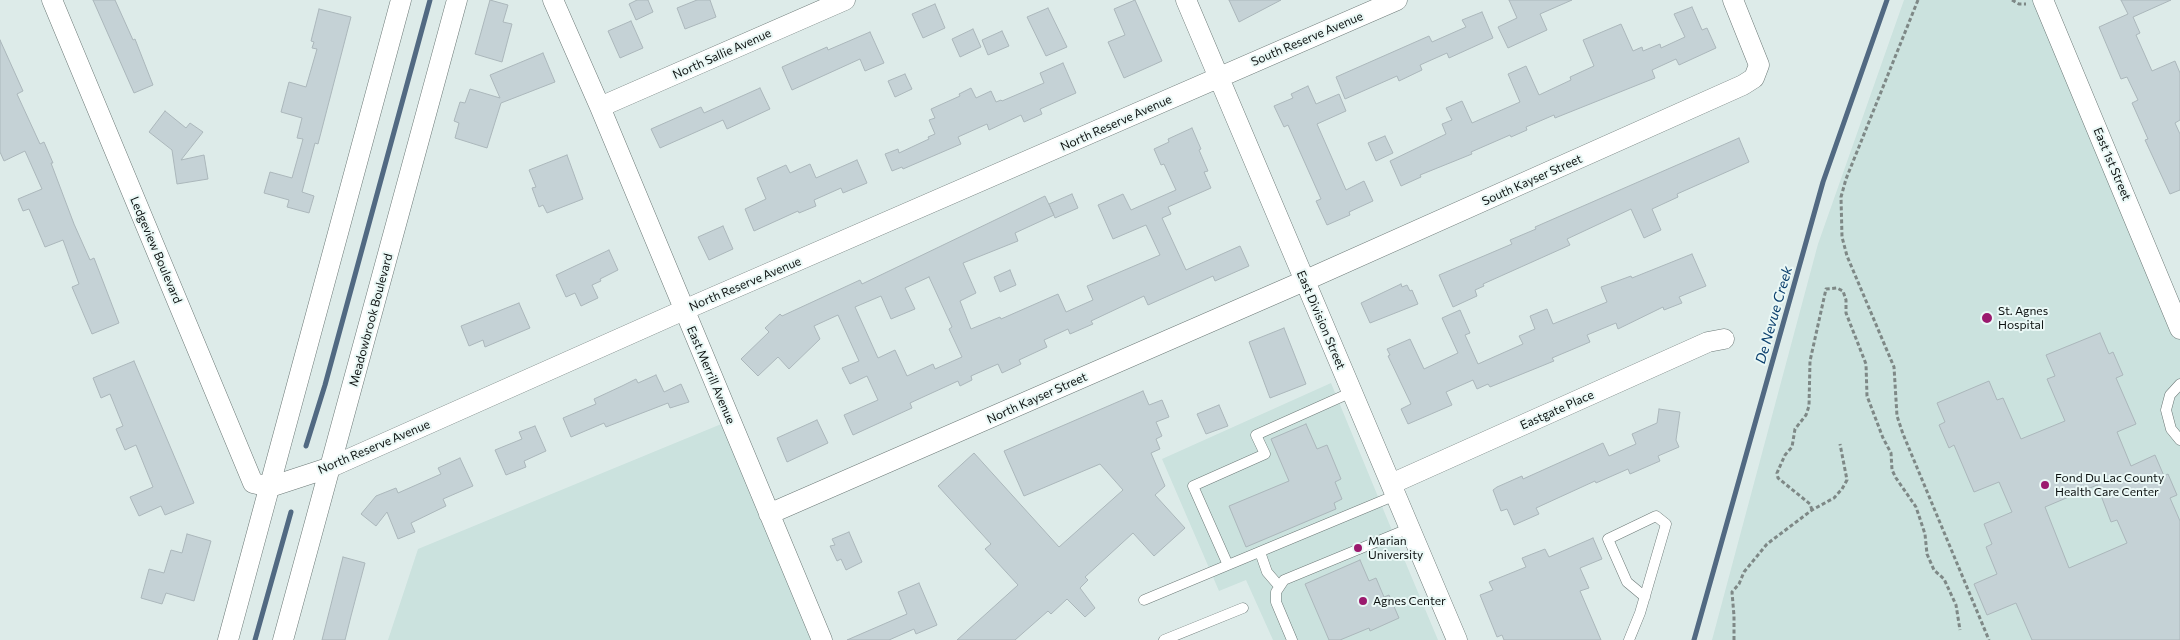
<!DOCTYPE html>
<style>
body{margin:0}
canvas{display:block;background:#ddebe9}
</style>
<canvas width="2180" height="640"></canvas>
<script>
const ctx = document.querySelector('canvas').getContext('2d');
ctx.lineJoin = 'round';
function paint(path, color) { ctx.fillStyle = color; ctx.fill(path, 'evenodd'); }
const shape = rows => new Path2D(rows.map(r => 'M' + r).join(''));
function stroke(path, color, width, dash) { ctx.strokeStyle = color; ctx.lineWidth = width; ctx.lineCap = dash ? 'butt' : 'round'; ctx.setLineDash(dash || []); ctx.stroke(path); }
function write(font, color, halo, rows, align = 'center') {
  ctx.font = font + ' Commissioner,sans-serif'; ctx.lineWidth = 4; ctx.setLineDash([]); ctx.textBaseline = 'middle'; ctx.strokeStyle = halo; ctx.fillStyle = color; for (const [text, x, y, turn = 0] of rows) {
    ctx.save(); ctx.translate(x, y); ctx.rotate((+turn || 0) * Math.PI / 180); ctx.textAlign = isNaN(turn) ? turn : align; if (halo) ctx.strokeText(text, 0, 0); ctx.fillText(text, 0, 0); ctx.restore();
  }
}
const built = shape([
 [1904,0,2043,0,2180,329,2180,640,1712,640,1818,244],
 [1331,383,1386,516,1438,640,1273,640,1246,580,1219,591,1162,459],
 [731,420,822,640,388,640,418,549]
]);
const stream = shape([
 [306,446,325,385,430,0],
 [255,640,291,512],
 [1694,640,1823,182,1887,0]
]);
const building = shape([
 [93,0,115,0,133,40,135,39,153,85,134,93,93,0],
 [490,0,508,5,503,22,512,24,502,62,475,54,490,0],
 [637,0,648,0,653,12,636,20,629,4,637,0],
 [697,0,710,0,716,17,685,29,677,8,697,0],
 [1135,0,1162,61,1124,78,1108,42,1125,35,1114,9,1135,0],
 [1229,0,1281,0,1239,22,1229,0],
 [1509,0,1572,0,1540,14,1547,30,1508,48,1498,27,1517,18,1509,0],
 [2121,0,2171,0,2133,17,2140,33,2136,35,2152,71,2175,61,2180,73,2180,120,2175,123,2180,134,2180,190,2170,194,2145,140,2148,139,2132,103,2138,100,2127,77,2121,79,2099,27,2128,14,2121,0],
 [935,4,945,28,923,38,912,14,935,4],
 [1692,7,1702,30,1707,28,1716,48,1679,65,1676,59,1652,70,1655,78,1555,118,1554,115,1526,127,1527,130,1511,137,1510,135,1471,152,1472,154,1420,175,1421,177,1401,186,1390,161,1446,134,1442,124,1452,120,1446,108,1462,101,1472,123,1520,102,1508,74,1526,66,1539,95,1571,80,1570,77,1594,66,1583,40,1621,24,1633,51,1642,47,1643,51,1660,44,1661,48,1685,37,1674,14,1692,7],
 [1048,8,1067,47,1046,56,1027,17,1048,8],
 [319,9,351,17,318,144,315,143,302,192,314,196,309,213,287,207,289,200,264,193,270,172,292,178,303,139,297,138,302,118,281,112,289,82,306,87,317,49,312,48,314,42,311,41,319,9],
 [1482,12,1493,38,1449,58,1447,53,1420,65,1422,70,1399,81,1397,76,1345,99,1336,77,1429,36,1432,42,1466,27,1462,20,1482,12],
 [631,21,643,48,620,58,608,31,631,21],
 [973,29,981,47,960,57,952,39,973,29],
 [1002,31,1009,46,988,55,982,40,1002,31],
 [870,32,884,63,865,71,860,59,792,90,782,67,827,47,828,50,870,32],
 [0,40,23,91,17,94,40,144,44,142,53,163,51,163,74,224,90,260,94,258,119,323,92,334,72,287,79,284,63,240,45,247,29,209,23,211,18,199,42,189,25,151,4,161,0,152,0,40],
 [543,53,555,82,501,103,487,148,455,138,459,123,454,121,460,102,465,103,470,89,500,98,490,75,543,53],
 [1063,63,1076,93,1040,109,1042,114,1024,122,1021,115,989,130,987,124,958,137,961,144,903,169,902,167,892,171,885,154,898,149,899,153,929,139,928,137,935,134,929,120,935,118,931,109,960,96,959,94,971,88,976,98,991,91,996,102,1001,100,1002,101,1044,83,1040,73,1063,63],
 [905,74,912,89,895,97,888,81,905,74],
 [1308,86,1316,104,1339,94,1346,111,1317,124,1346,190,1364,181,1373,201,1349,212,1350,215,1327,225,1316,201,1321,199,1288,125,1284,127,1274,106,1293,98,1291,94,1308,86],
 [760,88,770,109,727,129,723,120,660,148,651,129,701,107,704,113,760,88],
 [165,111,186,128,190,123,203,132,181,160,204,155,208,179,177,184,172,150,149,132,165,111],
 [1192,128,1201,149,1199,150,1208,171,1204,172,1211,188,1168,207,1171,214,1162,218,1186,270,1240,246,1249,266,1215,281,1213,276,1148,305,1144,296,1091,321,1093,324,1070,334,1068,329,1044,340,1047,347,1019,360,1021,364,1002,373,998,364,971,376,972,380,960,386,958,381,910,403,912,408,853,435,844,415,878,400,867,376,850,384,842,368,859,361,838,315,814,326,820,339,789,369,778,357,758,376,741,359,769,332,765,328,780,314,782,316,860,280,862,284,1045,196,1054,215,1015,233,1018,241,963,263,976,293,960,301,971,329,1000,317,1001,319,1058,294,1066,312,1093,300,1087,286,1160,255,1146,225,1113,239,1098,205,1123,194,1131,210,1176,190,1164,164,1161,165,1154,149,1169,142,1168,139,1192,128],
 [929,277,952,327,949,329,962,357,935,369,933,364,907,376,895,350,878,358,855,307,881,296,891,319,915,309,905,288,929,277],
 [1385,136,1393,153,1376,161,1368,143,1385,136],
 [1739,138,1749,162,1677,194,1678,197,1652,209,1661,230,1644,238,1631,209,1567,239,1570,245,1483,284,1484,286,1475,290,1477,296,1453,307,1439,275,1512,244,1510,240,1536,229,1535,227,1739,138],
 [567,155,583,199,547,213,543,205,539,207,532,188,536,187,529,170,567,155],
 [857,160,867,183,843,193,841,188,814,200,816,206,799,213,798,211,754,231,745,209,766,199,757,178,786,165,790,173,810,164,816,178,857,160],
 [1072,194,1078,208,1055,218,1049,204,1072,194],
 [723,226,733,249,709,260,698,237,723,226],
 [609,250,618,270,600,279,601,281,592,285,598,298,581,306,575,293,566,297,556,275,609,250],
 [1692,254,1706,286,1679,297,1682,303,1664,310,1663,307,1618,329,1616,323,1587,335,1590,342,1552,358,1554,361,1490,387,1488,384,1477,389,1473,380,1446,392,1452,405,1408,424,1401,409,1411,404,1388,356,1390,355,1387,349,1410,339,1424,369,1458,353,1442,318,1460,310,1470,333,1465,335,1478,364,1523,344,1519,336,1535,329,1530,316,1547,309,1553,324,1607,302,1601,287,1631,276,1632,278,1692,254],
 [1010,270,1016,285,1000,292,994,277,1010,270],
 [1401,284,1402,287,1407,285,1410,291,1412,290,1418,304,1370,323,1361,303,1401,284],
 [519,303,530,328,485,347,483,340,469,346,461,326,519,303],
 [1284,328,1306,384,1270,398,1249,342,1284,328],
 [2100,333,2109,354,2113,352,2123,375,2116,378,2136,424,2117,432,2131,466,2155,455,2164,476,2168,474,2177,495,2170,498,2180,521,2180,640,2032,640,2016,603,1987,615,1974,584,1997,574,1986,547,1992,544,1984,524,2012,512,1999,482,1974,492,1954,445,1949,448,1939,425,1945,422,1937,403,1989,381,1997,400,2003,398,2021,439,2065,421,2047,379,2055,376,2046,355,2100,333],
 [2097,485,2111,522,2117,520,2127,543,2069,568,2045,507,2097,485],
 [134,361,194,503,165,515,161,506,139,516,130,497,153,487,136,445,125,450,116,429,123,426,110,394,101,398,93,378,134,361],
 [656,375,664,392,681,384,689,402,670,408,668,403,606,427,604,423,571,437,563,418,596,404,594,399,622,386,636,379,638,383,656,375],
 [1143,391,1149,405,1162,400,1169,417,1156,422,1162,436,1156,439,1160,449,1151,453,1165,486,1155,495,1185,528,1154,556,1133,533,1085,577,1088,580,1080,588,1095,608,1085,617,1067,599,1051,614,1048,611,1015,640,957,640,1018,585,985,549,991,544,938,486,974,453,1059,547,1123,490,1100,464,1024,496,1004,451,1143,391],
 [1219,405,1228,426,1206,434,1197,414,1219,405],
 [1659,409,1680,412,1676,440,1679,447,1658,456,1660,461,1630,474,1628,469,1596,483,1595,481,1536,508,1539,514,1514,525,1507,509,1501,511,1493,490,1497,487,1522,476,1523,479,1603,443,1609,456,1636,444,1632,434,1657,423,1659,409],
 [817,420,828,443,787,462,777,438,817,420],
 [1306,424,1317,449,1327,445,1341,479,1335,482,1342,499,1334,503,1336,509,1246,547,1229,506,1289,481,1271,439,1306,424],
 [535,426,546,451,524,461,526,467,506,475,495,450,522,439,519,432,535,426],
 [460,458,473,486,443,499,446,506,411,523,415,532,398,539,387,512,376,526,361,514,376,496,396,488,398,493,441,474,438,468,460,458],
 [849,532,862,562,846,570,841,559,837,561,830,546,835,545,832,539,849,532],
 [187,534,211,541,194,601,166,593,162,604,141,598,149,569,164,573,171,550,182,553,187,534],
 [1593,538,1602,559,1580,568,1589,588,1580,591,1601,640,1504,640,1502,635,1497,637,1480,595,1493,590,1489,582,1526,567,1522,558,1545,549,1549,557,1593,538],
 [343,557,365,563,351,616,345,640,322,640,343,557],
 [1360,560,1369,581,1376,578,1384,597,1389,595,1399,618,1370,631,1369,628,1340,640,1329,640,1305,584,1360,560],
 [919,583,937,625,916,634,914,629,889,640,847,640,907,614,898,592,919,583]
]);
const path = shape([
 [1918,0,1846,179,1841,197,1842,237,1847,256,1894,367,1897,416,1903,434,1989,640],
 [2012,0,2019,4,2026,4],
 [1812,510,1810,504,1778,478,1777,473,1785,455,1792,447,1795,429,1806,415,1809,406,1810,361,1826,289,1837,288,1843,291,1846,300,1846,313,1866,364,1867,396,1883,438,1891,453,1892,470,1896,478,1916,507,1925,534,1927,554,1934,570,1944,579,1956,605,1960,630],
 [1734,640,1734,616,1732,592,1739,584,1744,572,1767,544,1812,510,1834,498,1842,489,1847,480,1840,444]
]);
const lane = shape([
 [2180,384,2170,395,2166,410,2171,429,2180,440],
 [1260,552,1267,572,1279,586],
 [1228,565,1193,486,1265,454,1256,435,1352,392],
 [1144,600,1396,495],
 [1164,640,1243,608],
 [1292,640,1276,602,1276,592,1284,580,1410,528],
 [1629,640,1640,613,1666,524,1656,516,1608,539,1627,582,1645,597]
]);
const street = shape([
 [52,0,253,483,270,487,331,467,684,310,1397,0],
 [553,0,600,107,822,640],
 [1186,0,1457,640],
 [2043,0,2180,329],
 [600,107,845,0],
 [1391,484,1708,342,1724,339],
 [769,514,1304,281,1743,85,1754,78,1759,65,1733,0],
 [228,640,401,0],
 [283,640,457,0]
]);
const markers = [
 [1987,318,6,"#9b1a6e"],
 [2045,485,5,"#9b1a6e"],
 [1358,548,5,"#9b1a6e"],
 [1363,601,5,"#9b1a6e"]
];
const streetNames = [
 ["South Reserve Avenue",1307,39,-23],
 ["North Sallie Avenue",722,54,-24],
 ["North Reserve Avenue",1116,123,-24],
 ["East 1st Street",2112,164,67],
 ["South Kayser Street",1532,180,-24],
 ["Ledgeview Boulevard",156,250,67],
 ["North Reserve Avenue",745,284,-23],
 ["Meadowbrook Boulevard",371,320,-75],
 ["East Division Street",1321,320,67],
 ["East Merrill Avenue",711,375,67],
 ["North Kayser Street",1037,398,-24],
 ["Eastgate Place",1557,410,-24],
 ["North Reserve Avenue",374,447,-23]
];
const poiNames = [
 ["St. Agnes",1998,311],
 ["Hospital",1998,325],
 ["Fond Du Lac County",2055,478],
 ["Health Care Center",2055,492],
 ["Marian",1368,541],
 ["University",1368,555],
 ["Agnes Center",1373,601]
];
const waterNames = [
 ["De Nevue Creek",1774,315,-74]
];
paint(built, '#cbe2de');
stroke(stream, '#516982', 5);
paint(building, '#c5d2d6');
stroke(building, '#abb7bb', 1);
stroke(lane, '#6c7977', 11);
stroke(street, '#6c7977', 21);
stroke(path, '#7e8886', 3, [4, 2.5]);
stroke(lane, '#fff', 10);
stroke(street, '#fff', 20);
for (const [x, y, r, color] of markers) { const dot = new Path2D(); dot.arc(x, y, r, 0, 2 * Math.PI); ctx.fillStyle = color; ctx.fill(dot); stroke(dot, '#eaf8f6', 2); }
write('12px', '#0c1110', '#eaf8f6', streetNames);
write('12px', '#0c1110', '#eaf8f6', poiNames, 'left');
write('italic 14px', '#0b3f6d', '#eaf8f6', waterNames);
</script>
